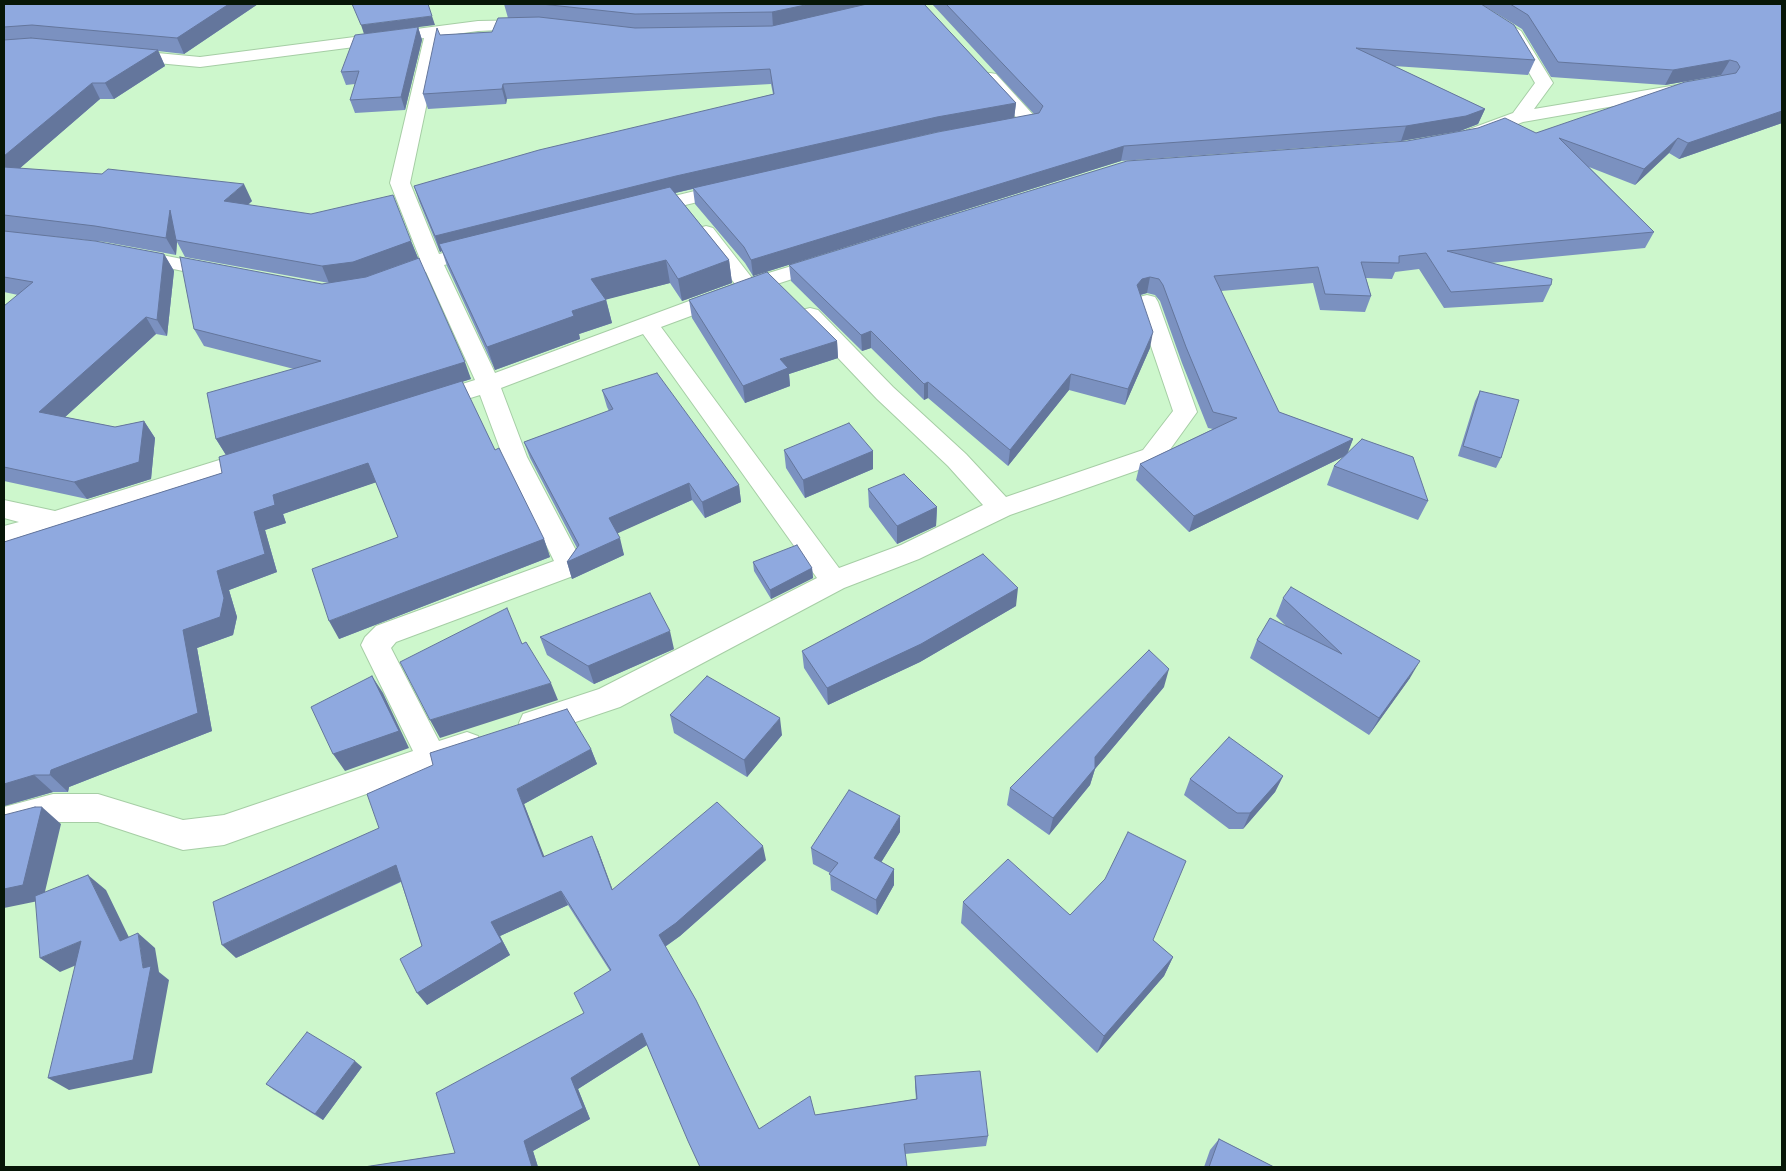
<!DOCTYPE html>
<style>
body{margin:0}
#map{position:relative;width:1786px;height:1171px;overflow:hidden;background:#cdf7cc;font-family:"Archivo Narrow",sans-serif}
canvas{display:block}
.frame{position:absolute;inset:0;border:5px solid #071607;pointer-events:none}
</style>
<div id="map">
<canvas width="1786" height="1171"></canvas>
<div class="frame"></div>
</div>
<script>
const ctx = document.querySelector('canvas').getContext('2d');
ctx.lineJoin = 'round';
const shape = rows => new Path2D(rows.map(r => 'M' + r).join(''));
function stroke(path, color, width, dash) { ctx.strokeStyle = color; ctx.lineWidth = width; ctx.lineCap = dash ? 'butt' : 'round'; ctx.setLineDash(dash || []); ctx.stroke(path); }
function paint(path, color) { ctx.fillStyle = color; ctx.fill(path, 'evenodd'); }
const minor = shape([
 [1459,4,1478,4,1521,31,1553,83,1534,109,1683,84,1689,85,1692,89,1689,93,1683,94,1523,122,1481,138,1474,140,1467,138,1465,134,1467,130,1513,113,1535,83,1509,38,1459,4],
 [532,20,538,22,540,25,538,28,478,31,441,36,410,183,439,254,479,245,486,247,489,251,486,255,444,265,495,373,735,284,696,232,699,228,706,226,713,228,752,278,818,258,825,256,832,258,836,262,832,266,780,283,661,327,839,568,901,545,983,505,948,466,877,399,802,320,799,315,802,310,810,308,818,310,893,387,966,454,1006,497,1143,450,1173,411,1136,302,1139,297,1147,295,1155,297,1158,302,1197,412,1161,462,1010,515,919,559,844,588,620,707,534,736,523,732,519,723,523,714,599,689,817,578,643,334,501,388,527,457,582,562,573,576,396,642,391,648,439,741,467,732,478,736,482,745,478,754,224,845,183,850,98,822,53,822,4,835,4,807,53,794,98,794,183,820,224,815,413,751,361,645,365,637,376,626,554,561,503,457,480,395,432,410,424,408,420,402,424,396,475,380,426,272,386,285,378,284,375,279,378,274,420,259,390,183,424,38,200,67,125,60,119,59,117,55,119,51,125,50,200,57,478,21,532,20],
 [990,73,996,74,1037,119,1040,123,1037,127,1031,128,1025,127,984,82,981,78,984,74,990,73],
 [732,182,739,184,742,188,739,192,644,215,637,213,634,209,637,205,732,182],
 [132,249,217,266,225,267,228,272,225,277,217,278,125,259,122,255,125,251,132,249],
 [258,448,267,451,270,457,267,463,4,546,4,526,19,522,4,518,4,500,55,511,258,448]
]);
const wall = shape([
 [4,4,258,4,184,54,158,51,165,66,114,99,100,99,20,168,252,201,248,205,411,241,418,258,471,379,462,382,495,450,544,539,550,557,339,639,398,537,376,482,283,514,286,523,265,530,277,572,229,590,237,617,233,635,197,648,212,731,69,787,68,792,53,792,4,806,4,542,222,473,226,455,216,439,294,369,204,346,194,329,322,284,329,283,185,257,177,242,176,255,105,242,48,236,164,254,174,271,167,336,156,334,65,417,115,427,144,421,155,438,151,479,87,499,4,481,4,306,18,295,4,292],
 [504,4,924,4,1016,103,1014,118,1034,114,932,4,1481,4,1535,60,1528,75,1394,66,1485,109,1478,124,1460,131,1401,141,1121,161,753,276,745,263,695,204,693,189,675,193,729,260,732,283,682,301,670,283,606,299,612,323,579,334,580,339,495,370,447,266,442,251,440,252,419,201,414,186,773,94,771,84,507,99,506,104,428,109,423,94,440,35,492,32,508,18],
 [966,127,810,162,937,132],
 [1481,4,1782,4,1782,123,1679,159,1669,153,1635,185,1589,167,1654,232,1645,248,1490,263,1551,285,1543,302,1444,308,1419,269,1395,272,1392,279,1366,278,1371,296,1365,312,1320,310,1313,283,1221,291,1279,412,1353,439,1347,453,1428,501,1418,520,1327,485,1334,466,1345,456,1189,532,1136,480,1140,464,1213,429,1208,428,1182,363,1160,301,1155,295,1147,293,1141,295,1150,348,1125,405,1069,390,1008,466,928,398,924,400,871,348,862,351,791,281,789,265,1536,133,1722,75,1665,85,1551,77,1522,29],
 [418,27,422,40,405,110,355,113,350,100,355,84,346,85,341,72],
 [689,300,837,341,838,358,789,374,790,386,745,403,692,318],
 [602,390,739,485,741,502,705,518,692,500,617,533,624,555,572,579,567,562,577,548,530,458,524,442,609,411,607,407],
 [1480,391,1501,458,1496,468,1458,456,1475,401],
 [784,450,873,451,873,469,805,498,786,468],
 [868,489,937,507,936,526,897,544,869,507],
 [753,562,812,568,813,578,771,599,754,571],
 [1283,598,1410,678,1369,735,1250,658,1257,640,1286,626,1276,616],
 [1016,606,920,662,828,705,804,668,802,651],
 [540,637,674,649,594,684,547,655],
 [1164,687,1095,769,1090,785,1049,835,1007,805,1010,788],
 [670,715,782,735,747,777,674,733],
 [591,749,597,764,524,804,544,857,598,850,612,890,766,860,680,936,665,947,759,1129,815,1115,916,1099,915,1087,915,1076,988,1136,986,1146,905,1154,700,1167,647,1045,578,1089,590,1119,533,1151,538,1167,364,1167,455,1153,584,1013,610,971,568,905,500,936,510,955,427,1005,422,946,401,882,236,958],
 [1283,776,1275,792,1243,829,1229,829,1184,795,1190,779],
 [900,832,881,862,894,869,894,885,877,915,831,890,830,873,813,864,811,848],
 [963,902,1070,915,1153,940,1173,957,1164,976,1097,1053,961,923],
 [362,1067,323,1120,274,1090,266,1084],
 [1219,1139,1274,1167,1204,1167,1210,1150]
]);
const shadedWall = shape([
 [229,4,258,4,184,54,177,38],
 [810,4,875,4,773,27,772,12],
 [432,16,435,25,364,34,361,25],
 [418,27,422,40,405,110,401,97],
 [158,50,165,66,114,99,105,83],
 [1730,60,1721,75,1665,85,1673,70],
 [92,83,100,99,4,182,4,156],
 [503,84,507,99,506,104,502,89],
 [1016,103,1014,119,937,132,679,192,442,251,439,244,442,251,440,252,435,236,676,176,937,117],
 [1485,109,1478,124,1460,131,1401,141,1406,126],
 [1782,111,1782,123,1679,159,1688,143],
 [1678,138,1669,153,1635,185,1644,169],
 [1124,146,1121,161,753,276,751,260],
 [244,184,252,201,232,218,224,201],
 [170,210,177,242,176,255,166,238],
 [411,241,418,258,360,279,329,283,322,266],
 [164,254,174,271,167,336,157,320],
 [666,260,670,283,597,302,591,279],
 [729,260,732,283,682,301,678,279],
 [1150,277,1147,293,1139,295,1137,285,1142,279],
 [606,300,612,323,579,334,580,339,495,370,487,347,572,311],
 [146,317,156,334,52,429,39,412],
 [871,331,871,348,862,351,861,335],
 [1153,332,1150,348,1125,405,1128,389],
 [837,341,838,358,789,374,790,386,745,403,743,386,780,359],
 [465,362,471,379,226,455,216,439],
 [1071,374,1069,390,1008,466,1010,450],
 [928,382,928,398,924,400,924,384],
 [144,421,155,438,151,479,87,499,74,482],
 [1353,439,1347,455,1189,532,1194,516],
 [873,451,873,469,805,498,803,480],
 [368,463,377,482,283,514,286,523,265,530,277,572,229,590,237,617,233,635,197,648,212,731,69,787,68,792,50,775,51,770,183,630,217,571,254,512,273,495],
 [689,483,692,500,614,535,609,518],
 [739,485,741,502,705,518,702,502],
 [937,507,936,526,897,544,897,526],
 [620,538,624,555,572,579,567,562],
 [544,539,550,557,339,639,329,621],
 [812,568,813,578,771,599,770,590],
 [1018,588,1016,606,920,662,828,705,827,688],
 [670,631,674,649,594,684,588,666],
 [1420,661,1410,678,1369,735,1379,718],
 [1169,669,1164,687,1095,769,1090,785,1049,835,1053,818,1095,757],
 [372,676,383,693,409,748,345,771,333,754],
 [551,683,558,700,440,738,430,720],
 [780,718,782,735,747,777,744,760],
 [591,749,597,764,524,804,550,871,543,857,517,789],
 [34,775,53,792,4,806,4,784],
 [1283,776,1275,792,1243,829,1250,813],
 [42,807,61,824,43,900,4,908,4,889],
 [900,816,900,832,874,874,874,858],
 [592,836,598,850,618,904,612,890],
 [763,846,766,860,680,936,663,948,659,935],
 [396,865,406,879,236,958,222,945],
 [894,869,894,885,877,915,876,900],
 [88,875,106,890,138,956,120,941],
 [561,891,568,905,500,936,510,955,427,1005,417,993,491,922],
 [138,933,155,948,159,972,169,980,152,1073,69,1090,48,1078,143,968],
 [81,941,100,955,60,972,40,958],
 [1173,957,1164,976,1097,1053,1104,1036],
 [642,1033,647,1045,578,1089,590,1119,533,1151,538,1167,532,1167,524,1141,571,1078],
 [355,1061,362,1067,323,1120,315,1114]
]);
const building = shape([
 [4,4,229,4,177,38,32,25,4,27,4,4],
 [352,4,428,4,432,16,361,25,352,4],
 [541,4,810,4,772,12,635,14,541,4],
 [867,4,924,4,1016,103,937,117,676,176,435,236,414,186,539,150,774,94,770,69,503,84,502,89,423,94,437,28,440,35,492,32,498,18,539,17,635,28,772,26,867,4],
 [946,4,1481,4,1514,25,1535,60,1356,48,1485,109,1466,116,1406,126,1124,146,751,260,744,247,693,188,938,132,1039,113,1043,106,946,4],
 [1510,4,1782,4,1782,111,1688,143,1678,138,1644,169,1559,138,1654,232,1447,251,1552,279,1551,285,1451,292,1426,253,1399,256,1399,263,1361,262,1371,296,1325,294,1318,267,1214,276,1279,412,1353,439,1194,516,1140,464,1237,418,1213,412,1186,347,1163,285,1159,279,1150,277,1142,279,1137,285,1153,332,1128,389,1071,374,1010,450,928,382,924,384,871,331,861,335,789,265,1127,161,1407,141,1478,128,1505,118,1536,133,1685,82,1736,73,1740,67,1737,62,1730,60,1673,70,1558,62,1528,15,1510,4],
 [418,27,401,97,350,100,359,71,341,72,355,35,418,27],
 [31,38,158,50,105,83,92,83,4,156,4,40,31,38],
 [4,167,102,174,108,169,244,184,224,201,311,214,393,195,411,241,353,262,322,266,176,240,170,210,166,238,95,226,4,215,4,167],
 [670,187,729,260,678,279,666,260,591,279,606,300,572,311,574,316,487,347,439,244,670,187],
 [4,231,95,241,164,254,157,320,146,317,39,412,115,427,144,421,139,462,74,482,4,467,4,306,33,282,4,277,4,231],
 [180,257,322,284,366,277,419,258,465,362,216,439,207,393,321,361,194,329,180,257],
 [767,272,837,341,780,359,788,368,743,386,689,300,767,272],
 [657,373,739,485,702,502,689,483,609,518,620,538,567,562,579,545,524,442,613,409,602,390,657,373],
 [462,381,495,450,499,448,544,539,329,621,312,569,398,537,368,463,273,495,275,505,254,512,265,554,217,571,224,598,220,617,183,630,198,713,51,770,50,775,34,775,4,784,4,542,222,473,219,457,462,381],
 [1480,391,1519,400,1501,458,1463,446,1480,391],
 [849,423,873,451,803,480,784,450,849,423],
 [1362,439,1413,457,1428,501,1334,466,1362,439],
 [904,474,937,507,897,526,868,489,904,474],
 [797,545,812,568,770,590,753,562,797,545],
 [983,554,1018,588,921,644,827,688,802,651,983,554],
 [1291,587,1420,661,1379,718,1257,640,1270,618,1342,654,1283,598,1291,587],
 [650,593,670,631,588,666,540,637,650,593],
 [507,608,522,644,526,642,551,683,430,720,400,662,507,608],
 [1149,650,1169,669,1095,757,1095,768,1053,818,1010,788,1149,650],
 [372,676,399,731,333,754,311,707,372,676],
 [707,676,780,718,744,760,670,715,707,676],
 [567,709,591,749,517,789,543,857,592,836,612,890,717,802,763,846,676,923,659,935,696,1000,759,1129,810,1096,815,1115,917,1099,915,1076,980,1071,988,1136,904,1144,907,1167,700,1167,688,1141,642,1033,571,1078,583,1108,524,1141,532,1167,364,1167,455,1153,436,1093,584,1013,574,993,611,970,561,891,491,922,502,942,417,993,400,959,422,946,396,865,222,945,213,902,379,828,367,794,433,765,430,753,567,709],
 [1229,737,1283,776,1250,813,1237,813,1190,779,1229,737],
 [849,790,900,816,874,858,894,869,876,900,829,874,838,863,811,848,849,790],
 [35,807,42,807,23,885,4,889,4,815,35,807],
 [1128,832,1186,861,1153,940,1173,957,1104,1036,963,902,1008,859,1070,915,1105,879,1128,832],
 [88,875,120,941,138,933,143,968,151,966,133,1060,48,1078,81,941,40,958,35,896,88,875],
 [307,1032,355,1061,315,1114,266,1084,307,1032],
 [1219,1139,1274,1167,1209,1167,1219,1139]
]);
stroke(minor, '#a6cea5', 2);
paint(minor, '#fff');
paint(wall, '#7b91c0');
paint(shadedWall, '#64769c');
paint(building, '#8fa9df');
stroke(building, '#64769c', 1);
</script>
